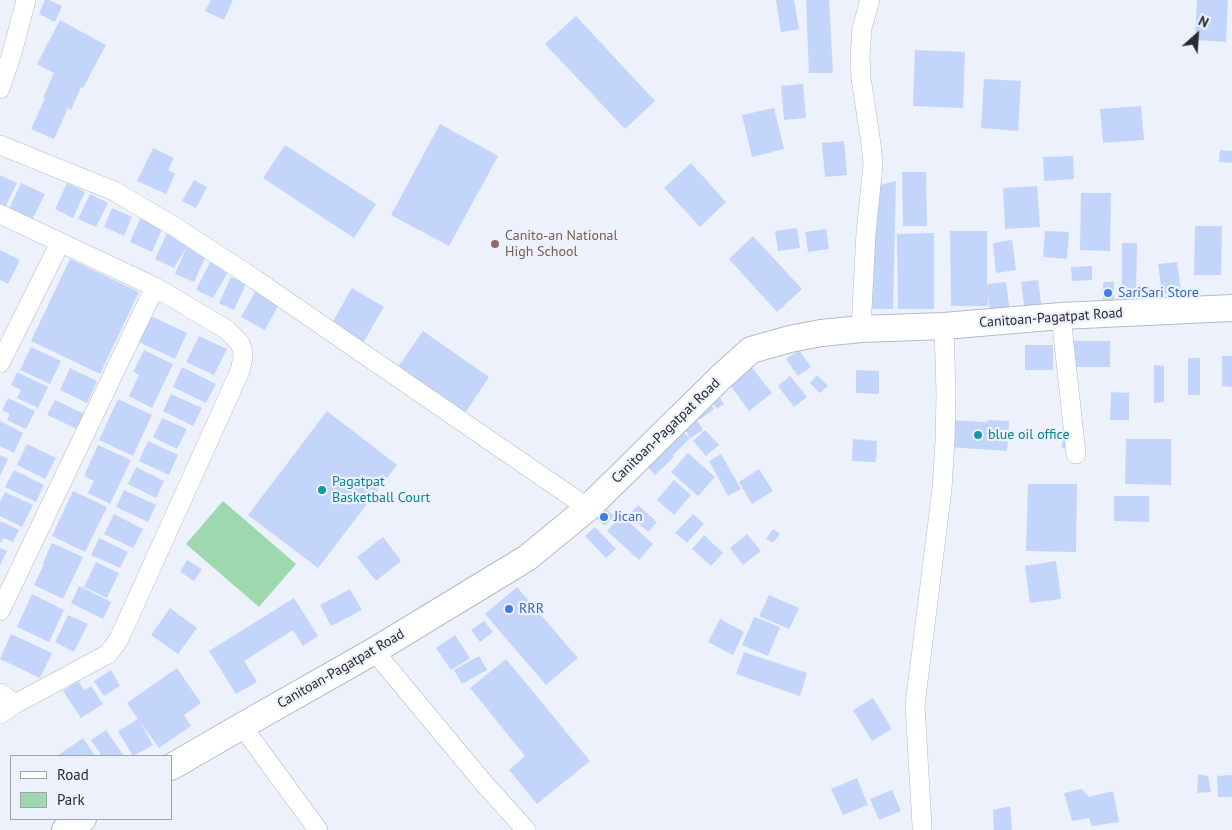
<!DOCTYPE html>
<style>
body{margin:0}
#map{position:relative;width:1232px;height:830px;overflow:hidden;background:#ecf1fc;font-family:"PT Sans",sans-serif}
canvas{display:block}
.legend{position:absolute;left:10px;top:755px;width:162px;height:65px;box-sizing:border-box;background:#ecf1fc;border:1px solid #9ea2aa;margin:0;padding:6px 9px;list-style:none;font-size:15px;color:#2a2b2f}
.legend li{display:flex;align-items:center;gap:10px;height:25px}
.legend b{width:25px;border:1px solid #9ea2aa}
.north{position:absolute;left:1172px;top:10px;width:50px;height:50px;-webkit-text-stroke:4px #ecf1fc;paint-order:stroke;rotate:26deg;font-size:14px;font-weight:700;line-height:20px;text-align:center;color:#2a2b2f}
.north::after{content:'';display:block;margin:auto;width:18px;height:22px;background:#2a2b2f;clip-path:polygon(50% 0,100% 100%,50% 72%,0 100%)}
</style>
<div id="map">
<canvas width="1232" height="830"></canvas>
<ul class="legend">
<li><b style="height:6px;background:#fff"></b>Road</li>
<li><b style="height:14px;background:#9dd8af"></b>Park</li>
</ul>
<div class="north">N</div>
</div>
<script>
const ctx = document.querySelector('canvas').getContext('2d');
ctx.lineJoin = 'round';
function paint(path, color) { ctx.fillStyle = color; ctx.fill(path, 'evenodd'); }
const shape = rows => new Path2D(rows.map(r => 'M' + r).join(''));
function stroke(path, color, width, dash) { ctx.strokeStyle = color; ctx.lineWidth = width; ctx.lineCap = dash ? 'butt' : 'round'; ctx.setLineDash(dash || []); ctx.stroke(path); }
function write(font, color, halo, rows, align = 'center') {
  ctx.font = font + ' "PT Sans",sans-serif'; ctx.lineWidth = 4.5; ctx.setLineDash([]); ctx.textBaseline = 'middle'; ctx.strokeStyle = halo; ctx.fillStyle = color; for (const [text, x, y, turn = 0] of rows) {
    ctx.save(); ctx.translate(x, y); ctx.rotate((+turn || 0) * Math.PI / 180); ctx.textAlign = isNaN(turn) ? turn : align; if (halo) ctx.strokeText(text, 0, 0); ctx.fillText(text, 0, 0); ctx.restore();
  }
}
const green = shape([
 [223,501,296,564,259,607,186,544]
]);
const building = shape([
 [45,0,49,0,62,6,55,22,39,14],
 [211,0,233,0,224,20,205,11],
 [776,0,794,0,799,29,781,32],
 [806,0,829,0,833,73,809,73],
 [1197,0,1228,0,1226,42,1195,40],
 [576,16,655,101,625,129,545,44],
 [60,20,106,45,83,88,81,87,71,110,68,108,54,139,31,129,45,98,43,98,54,73,37,64],
 [915,50,965,52,963,108,913,106],
 [984,79,1021,81,1018,131,981,128],
 [803,84,806,118,784,120,781,86],
 [1141,106,1144,140,1103,143,1100,109],
 [774,108,784,149,752,157,742,115],
 [440,124,498,156,449,246,391,215],
 [844,141,847,175,825,177,822,143],
 [285,145,376,204,354,238,263,178],
 [153,148,174,158,168,170,175,174,166,194,137,181],
 [1220,150,1232,151,1232,163,1219,162],
 [1073,156,1074,179,1044,181,1043,157],
 [691,163,726,202,700,227,664,188],
 [902,172,926,172,927,226,903,226],
 [0,175,17,183,3,212,0,211],
 [194,180,207,187,196,208,182,201],
 [896,181,893,309,870,309,873,187],
 [21,183,45,194,31,222,8,211],
 [67,183,85,192,73,218,55,209],
 [1037,186,1040,227,1005,229,1003,188],
 [1081,193,1111,193,1110,251,1080,250],
 [90,194,108,203,96,227,78,219],
 [112,208,132,217,124,236,104,227],
 [143,212,165,222,152,252,130,242],
 [1195,226,1222,226,1221,275,1194,275],
 [797,228,800,248,778,251,775,231],
 [169,229,207,253,194,282,175,274,187,246,174,268,155,259],
 [826,229,829,249,808,252,805,232],
 [950,231,987,231,987,284,1006,282,1010,312,990,314,988,294,988,306,951,306],
 [1045,231,1069,232,1067,259,1043,257],
 [934,233,934,309,898,309,897,234],
 [753,236,802,289,777,312,729,259],
 [1012,240,1016,270,996,273,993,243],
 [1122,243,1137,243,1136,297,1122,297],
 [0,250,20,260,8,284,0,280],
 [70,259,139,292,100,374,31,341],
 [210,262,229,270,213,298,196,290],
 [1177,262,1181,291,1162,294,1158,264],
 [1092,266,1092,280,1072,281,1071,267],
 [231,277,246,284,234,310,219,303],
 [1038,280,1042,310,1025,312,1021,282],
 [1103,282,1114,282,1114,301,1103,301],
 [352,288,384,307,361,346,329,328],
 [256,290,280,302,265,330,241,317],
 [151,316,187,333,175,359,139,342],
 [423,331,489,377,465,413,398,367],
 [199,336,227,349,214,375,186,362],
 [1072,341,1110,341,1110,367,1072,367],
 [1025,345,1053,345,1053,370,1025,370],
 [31,347,61,361,50,384,20,370],
 [144,350,173,364,152,408,129,396,139,375,133,372],
 [799,350,811,367,798,376,786,359],
 [1222,356,1232,356,1232,387,1222,386],
 [1188,358,1200,358,1200,395,1188,395],
 [750,365,772,393,749,411,727,381],
 [1154,365,1164,366,1164,402,1154,403],
 [182,367,216,384,206,403,173,387],
 [70,368,97,381,87,403,60,390],
 [856,370,879,371,879,394,856,393],
 [17,372,48,387,38,408,17,398,21,390,11,385],
 [817,375,828,386,820,393,810,383],
 [790,376,807,397,794,407,778,386],
 [716,391,724,404,717,409,708,396],
 [1111,392,1129,393,1129,420,1110,420],
 [171,394,202,408,193,426,163,411],
 [8,398,35,411,26,429,7,420,10,414,2,410],
 [118,399,152,415,133,456,99,440],
 [55,400,84,414,77,429,47,415],
 [708,402,714,409,699,420,694,412],
 [327,411,397,465,318,568,248,515],
 [695,417,703,430,690,438,673,455,666,448,674,457,655,475,644,463,681,431,690,438,682,425],
 [162,418,187,429,177,449,153,437],
 [949,420,986,422,989,420,1009,421,1007,451,948,447],
 [0,421,23,433,14,453,0,446],
 [705,430,719,445,706,456,693,441],
 [1062,430,1070,430,1069,448,1062,448],
 [853,439,877,441,876,462,852,461],
 [1126,439,1171,439,1171,485,1125,484],
 [148,441,178,455,169,475,139,461],
 [27,444,56,458,45,479,17,465],
 [98,445,131,460,110,504,88,493,94,481,84,476],
 [688,453,715,477,698,496,671,472],
 [721,454,741,489,728,496,709,461],
 [0,455,8,459,0,476],
 [136,467,164,481,156,498,128,484],
 [759,469,773,491,752,504,739,482],
 [14,470,44,485,36,502,5,487],
 [674,480,691,495,674,515,657,500],
 [1028,484,1077,484,1076,552,1026,551],
 [124,490,156,505,148,522,116,507],
 [73,491,107,507,85,552,52,536],
 [5,492,33,505,22,527,0,516,0,502],
 [1114,496,1149,496,1149,522,1114,521],
 [638,505,657,522,648,532,629,515],
 [604,507,614,516,605,526,595,517],
 [114,514,143,529,133,548,104,534],
 [693,514,704,524,687,543,675,533],
 [621,515,653,544,639,560,607,531],
 [0,521,19,530,13,542,4,538,1,543,0,542],
 [595,527,616,549,606,558,585,536],
 [773,529,780,534,773,543,766,539],
 [747,534,761,551,743,565,730,548],
 [704,535,723,553,711,566,692,549],
 [383,537,401,561,376,581,357,557],
 [99,538,128,552,120,568,91,555],
 [52,543,83,557,63,599,34,585,44,564,43,563],
 [0,548,7,551,0,565],
 [187,560,202,569,194,581,180,572],
 [1056,561,1061,599,1030,603,1025,566],
 [96,562,119,573,107,598,84,587],
 [79,586,111,602,103,619,71,603],
 [517,587,578,658,546,685,485,614],
 [350,589,362,610,331,626,320,605],
 [32,594,64,610,49,642,17,627],
 [769,595,799,608,789,629,759,616],
 [294,598,318,636,303,646,293,630,244,661,257,682,236,694,209,651],
 [170,608,197,628,178,654,151,635],
 [68,615,88,624,74,652,55,642],
 [754,617,780,627,768,656,742,645],
 [720,619,744,632,733,655,708,642],
 [484,621,493,632,480,642,471,630],
 [11,634,52,653,40,678,0,659],
 [455,635,470,658,451,670,436,648],
 [744,652,807,673,800,696,736,674],
 [479,656,487,670,462,684,454,670],
 [506,659,590,761,537,804,509,770,525,756,470,688],
 [177,668,201,703,184,715,191,726,159,748,140,722,153,745,133,756,118,731,138,719,127,703],
 [111,670,120,686,104,696,94,681],
 [78,681,84,690,91,686,103,704,81,718,63,691],
 [873,698,892,729,872,741,853,710],
 [106,730,124,756,102,756,91,740],
 [83,738,95,756,57,756],
 [1198,774,1208,776,1211,792,1197,793],
 [1232,775,1232,797,1218,797,1217,776],
 [857,778,868,805,843,815,831,789],
 [1082,789,1089,797,1113,791,1119,822,1092,826,1089,818,1072,821,1064,793],
 [892,790,901,811,879,820,870,799],
 [1010,806,1012,830,994,830,993,810]
]);
const street = shape([
 [0,89,12,53,26,0],
 [0,145,114,191,175,227,256,280,588,508],
 [0,214,155,287,227,330,240,343,243,352,243,357,240,371,119,639,114,646,108,654,15,704,0,714],
 [1061,316,1076,454],
 [861,329,866,233,873,165,871,144,861,78,860,57,862,28,870,0],
 [0,363,60,243],
 [0,611,155,287],
 [374,651,482,781,526,830],
 [0,693,15,704],
 [242,726,318,830],
 [922,826,915,705,942,489,945,441,946,393,944,326]
]);
const secondary = shape([
 [171,767,242,726,374,651,527,558,588,508,720,378,751,350,790,339,821,333,861,329,944,326,1061,316,1232,308],
 [65,830,83,819]
]);
const markers = [
 [495,244,5,"#8d6e63"],
 [1108,293,5,"#3f7fe0"],
 [978,435,5,"#0f9aa8"],
 [322,490,5,"#0f9aa8"],
 [604,517,5,"#3f7fe0"],
 [509,609,5,"#3f7fe0"]
];
const educationNames = [
 ["Canito-an National",505,236],
 ["High School",505,252]
];
const shopNames = [
 ["SariSari Store",1118,293],
 ["Jican",614,517],
 ["RRR",519,609]
];
const streetNames = [
 ["Canitoan-Pagatpat Road",1051,318,-4],
 ["Canitoan-Pagatpat Road",666,431,-44],
 ["Canitoan-Pagatpat Road",341,669,-30]
];
const cultureNames = [
 ["blue oil office",988,435],
 ["Pagatpat",332,482],
 ["Basketball Court",332,498]
];
paint(green, '#9dd8af');
paint(building, '#c4d5fb');
stroke(street, '#b5bac4', 20);
stroke(secondary, '#b5bac4', 28);
stroke(street, '#fff', 19);
stroke(secondary, '#fff', 26);
for (const [x, y, r, color] of markers) { const dot = new Path2D(); dot.arc(x, y, r, 0, 2 * Math.PI); ctx.fillStyle = color; ctx.fill(dot); stroke(dot, '#ecf1fc', 2); }
write('14px', '#785e54', '#ecf1fc', educationNames, 'left');
write('14px', '#366cbe', '#ecf1fc', shopNames, 'left');
write('14px', '#2a2b2f', '#ecf1fc', streetNames);
write('14px', '#0d838f', '#ecf1fc', cultureNames, 'left');
</script>
